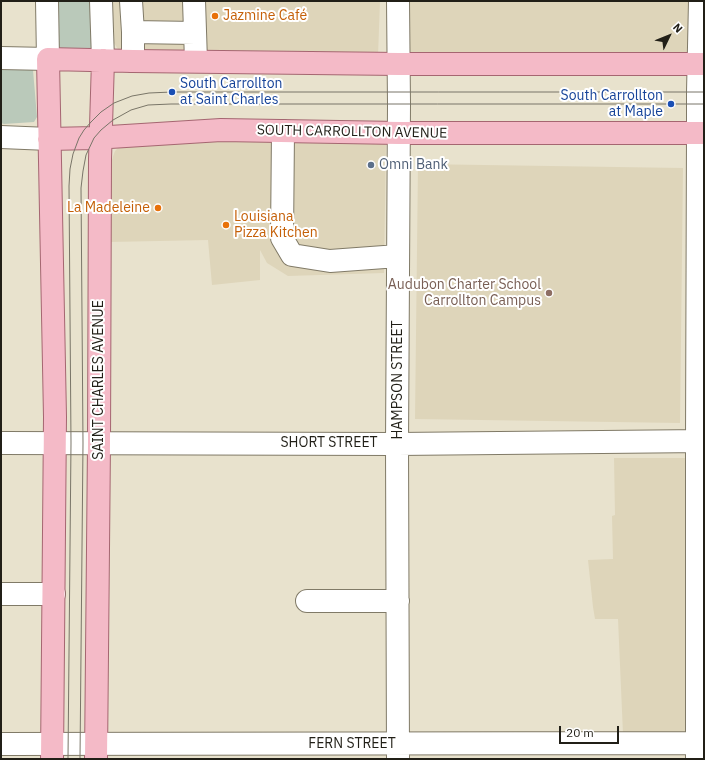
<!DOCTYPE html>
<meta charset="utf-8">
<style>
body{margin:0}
#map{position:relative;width:705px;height:760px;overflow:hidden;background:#e8e2cd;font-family:"IBM Plex Sans",sans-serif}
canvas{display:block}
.frame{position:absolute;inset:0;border:2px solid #211f17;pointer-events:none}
.north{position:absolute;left:649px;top:16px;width:40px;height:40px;-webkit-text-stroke:3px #fff;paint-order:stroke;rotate:47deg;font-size:11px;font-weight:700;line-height:16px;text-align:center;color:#211f17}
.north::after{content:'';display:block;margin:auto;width:14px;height:18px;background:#211f17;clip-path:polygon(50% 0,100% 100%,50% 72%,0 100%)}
.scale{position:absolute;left:559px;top:726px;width:60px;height:18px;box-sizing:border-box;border:2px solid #211f17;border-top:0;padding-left:5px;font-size:12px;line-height:14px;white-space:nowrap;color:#211f17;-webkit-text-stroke:3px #fff;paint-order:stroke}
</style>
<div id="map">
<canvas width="705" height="760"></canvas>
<div class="frame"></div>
<div class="north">N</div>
<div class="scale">20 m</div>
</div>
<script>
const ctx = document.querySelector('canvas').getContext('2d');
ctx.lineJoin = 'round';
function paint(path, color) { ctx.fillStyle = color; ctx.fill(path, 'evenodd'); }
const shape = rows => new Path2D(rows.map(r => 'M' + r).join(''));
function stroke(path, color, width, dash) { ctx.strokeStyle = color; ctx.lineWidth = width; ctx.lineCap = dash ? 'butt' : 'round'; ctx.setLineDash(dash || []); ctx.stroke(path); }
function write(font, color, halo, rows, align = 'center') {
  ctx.font = font + ' "IBM Plex Sans",sans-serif'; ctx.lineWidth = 4; ctx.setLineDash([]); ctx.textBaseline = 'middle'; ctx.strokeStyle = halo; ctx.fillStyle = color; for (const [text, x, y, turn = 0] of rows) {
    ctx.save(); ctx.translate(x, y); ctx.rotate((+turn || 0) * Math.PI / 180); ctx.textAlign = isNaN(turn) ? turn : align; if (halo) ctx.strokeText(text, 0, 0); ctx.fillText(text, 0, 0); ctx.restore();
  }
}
const built = shape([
 [107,1,380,1,378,56,120,52,112,40],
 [398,1,700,1,698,64,399,64],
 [265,138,386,140,384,273,288,276,267,263,260,250,260,280,212,285,208,240,109,242,109,168,115,151,121,145],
 [418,164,683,168,680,423,415,419],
 [614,458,687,458,692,722,684,734,623,734,618,619,595,619,593,607,588,560,613,559,612,516,615,515]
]);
const green = shape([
 [51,1,95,1,97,50,53,50],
 [27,64,33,70,37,117,34,122,4,124,1,123,1,66]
]);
const minor = shape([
 [101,1,103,60],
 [131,1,133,32,133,61],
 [194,1,196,61],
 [133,32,195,33],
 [1,58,48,59,47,1],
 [283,131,282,238,292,255,330,261,398,256],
 [1,137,49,139],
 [1,443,397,444,704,441],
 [1,594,54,594],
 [307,601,398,601],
 [1,744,704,743],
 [398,759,397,444,399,104,398,1],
 [697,759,697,441,698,133,698,92,700,1]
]);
const major = shape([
 [49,139,94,138,221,130,399,133,704,133],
 [52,759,55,417,48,59,133,61,399,64,704,64],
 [96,759,99,443,100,159,103,60]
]);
const tram = shape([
 [68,759,71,443,69,186,70,169,73,154,79,138,84,130,91,122,101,112,114,103,132,96,149,93,172,92,704,92],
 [80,759,83,443,81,188,83,171,86,155,94,138,101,130,113,120,131,110,148,105,171,104,704,104]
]);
const markers = [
 [215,16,4,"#e8710a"],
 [172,92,4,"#1a4fb4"],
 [671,104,4,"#1a4fb4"],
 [371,165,4,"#5c6f8a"],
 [158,208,4,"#e8710a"],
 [226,225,4,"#e8710a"],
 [549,293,4,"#8d6e63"]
];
const foodNames = [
 ["Jazmine Café",223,16],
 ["La Madeleine",150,208,"right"],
 ["Louisiana",234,217],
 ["Pizza Kitchen",234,233]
];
const transitNames = [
 ["South Carrollton",180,84],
 ["at Saint Charles",180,100],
 ["South Carrollton",663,96,"right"],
 ["at Maple",663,112,"right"]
];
const streetNames = [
 ["SOUTH CARROLLTON AVENUE",352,132,1],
 ["SAINT CHARLES AVENUE",99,380,-90],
 ["HAMPSON STREET",398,380,-90],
 ["SHORT STREET",329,443],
 ["FERN STREET",352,744]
];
const serviceNames = [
 ["Omni Bank",379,165]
];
const educationNames = [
 ["Audubon Charter School",541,285],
 ["Carrollton Campus",541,301]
];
paint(built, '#ded5ba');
paint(green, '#bac9ba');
stroke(minor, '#807a67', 24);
stroke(major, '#a56671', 24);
stroke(minor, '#fff', 22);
stroke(major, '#f4bac7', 22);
stroke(tram, '#797568', 1);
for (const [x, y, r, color] of markers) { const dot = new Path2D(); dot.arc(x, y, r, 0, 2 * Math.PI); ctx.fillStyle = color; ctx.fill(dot); stroke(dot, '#fff', 1.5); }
write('14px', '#c56008', '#fff', foodNames, 'left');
write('14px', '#164399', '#fff', transitNames, 'left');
write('14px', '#211f17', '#fff', streetNames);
write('14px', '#4e5e75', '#fff', serviceNames, 'left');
write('14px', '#785e54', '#fff', educationNames, 'right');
</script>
